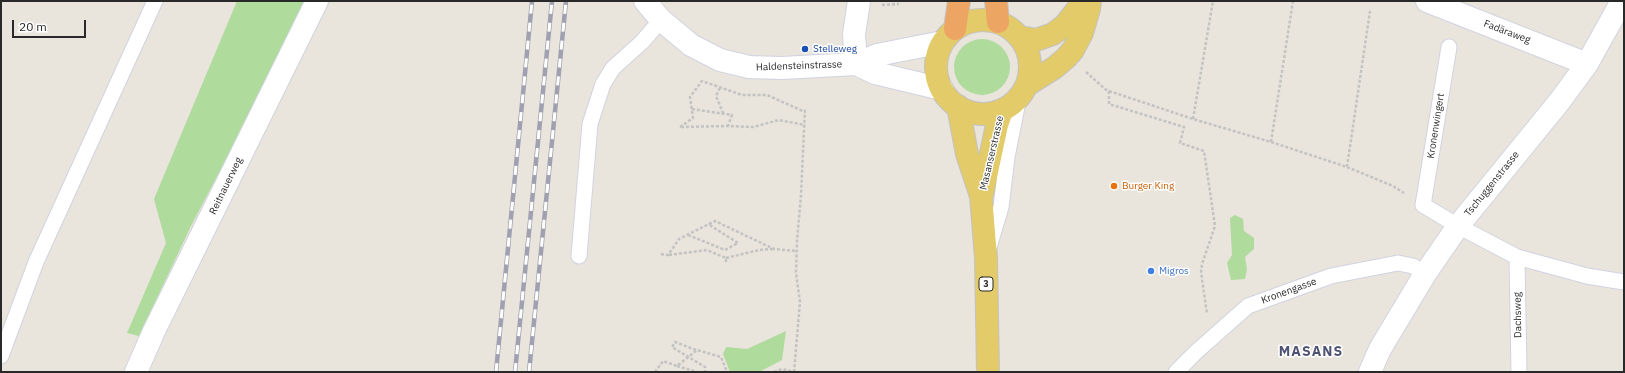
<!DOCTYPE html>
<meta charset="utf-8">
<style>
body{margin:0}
#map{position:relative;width:1625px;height:373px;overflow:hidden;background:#e9e4dc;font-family:"IBM Plex Sans",sans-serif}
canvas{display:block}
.frame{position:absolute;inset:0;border:2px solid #292929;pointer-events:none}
.scale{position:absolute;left:12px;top:20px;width:74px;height:18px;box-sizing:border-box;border:2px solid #292929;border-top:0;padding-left:5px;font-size:12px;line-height:14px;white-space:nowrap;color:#292929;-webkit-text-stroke:3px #fff;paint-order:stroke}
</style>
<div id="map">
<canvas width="1625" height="373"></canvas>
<div class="frame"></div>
<div class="scale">20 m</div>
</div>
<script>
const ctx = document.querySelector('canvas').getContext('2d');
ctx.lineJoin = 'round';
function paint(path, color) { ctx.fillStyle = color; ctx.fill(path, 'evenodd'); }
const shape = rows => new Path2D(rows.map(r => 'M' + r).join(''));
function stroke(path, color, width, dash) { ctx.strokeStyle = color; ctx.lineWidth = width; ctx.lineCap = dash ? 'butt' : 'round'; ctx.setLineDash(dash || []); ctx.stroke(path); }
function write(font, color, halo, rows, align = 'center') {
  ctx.font = font + ' "IBM Plex Sans",sans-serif'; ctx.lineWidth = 3; ctx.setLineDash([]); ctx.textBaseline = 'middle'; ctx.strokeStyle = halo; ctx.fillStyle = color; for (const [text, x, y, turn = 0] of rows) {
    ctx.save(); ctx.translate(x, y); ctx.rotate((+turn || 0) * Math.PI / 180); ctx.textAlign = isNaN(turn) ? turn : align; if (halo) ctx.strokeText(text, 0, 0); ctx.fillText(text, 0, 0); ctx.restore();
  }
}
const green = shape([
 [237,1,309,1,191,226,139,336,127,333,166,243,154,199],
 '954 67a28 28 0 1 1 56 0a28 28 0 1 1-56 0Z',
 [1235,215,1243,219,1244,231,1254,238,1254,249,1245,257,1247,269,1245,279,1231,280,1227,263,1232,255,1230,218],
 [786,331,782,360,759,372,730,372,723,354,726,347,747,349]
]);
const path = shape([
 [906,2,906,1],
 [882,5,899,4],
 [1086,72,1105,89,1109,91,1193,119,1271,142,1347,167,1393,186,1404,193],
 [720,88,716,96,723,113],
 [1109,91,1109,104,1184,127,1180,143,1204,151,1215,226,1202,264,1201,272,1207,314],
 [692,109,732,115,728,126,753,127,779,120,805,125],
 [1193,119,1213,1],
 [680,127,693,118,690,97,702,81,742,95,767,95,805,112],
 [681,127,728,126],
 [1271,142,1293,1],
 [1347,167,1370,11],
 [688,235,725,250,738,243,708,224],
 [661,254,668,255,679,239,715,221,774,249,797,251],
 [669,255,707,250,726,258,726,263],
 [726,258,759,250,773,249],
 [696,350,675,342,672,347,705,367,705,372],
 [677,366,697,372],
 [655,372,663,361,677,366,697,350,721,357,727,372],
 [774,372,782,369,794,372],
 [794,372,800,302,796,273,797,241,801,195,805,109]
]);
const lane = shape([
 [1449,47,1423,205,1458,226,1517,257,1587,276,1624,282],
 [989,247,1001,207,1007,157,1019,97],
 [579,256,590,124,603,84,613,68,642,42,661,20],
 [1517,257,1519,372],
 [1,356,36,262,155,1],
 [1176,372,1196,352,1248,306,1331,276,1398,263,1413,266,1425,274]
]);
const street = shape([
 [1427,1,1587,64],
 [856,64,854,34,859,1],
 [136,372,154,331,317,1],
 [1370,372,1380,349,1425,274,1458,226,1559,102,1587,64,1622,1]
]);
const secondary = shape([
 [645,1,661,20,691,45,720,60,749,67,782,68,856,64,877,55,943,42],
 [856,64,875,73,942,89]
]);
const primary = shape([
 '936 67a47 47 0 1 1 94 0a47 47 0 1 1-94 0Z',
 [1020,37,1036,40,1053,34,1065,25,1084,1],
 [1027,85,1054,68,1066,58,1073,50,1082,33,1089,9,1090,1],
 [958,106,967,154,981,196,986,258,988,372],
 [982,195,997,125,1002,110]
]);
const highway = shape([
 [996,1,998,22],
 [955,29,959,1]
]);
const rail = shape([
 [496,372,532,1],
 [515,372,552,1],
 [529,372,566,1]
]);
const markers = [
 [805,49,4,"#1a4fb4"],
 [1114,186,4,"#e8710a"],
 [1151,271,4,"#3f7fe0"]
];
const shields = [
 [986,284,14]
];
const shieldNames = [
 ["3",986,284]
];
const streetNames = [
 ["Fadäraweg",1507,32,21],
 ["Haldensteinstrasse",799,66,-2],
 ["Kronenwingert",1436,126,-81],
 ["Masanserstrasse",992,153,-77],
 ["Tschuggenstrasse",1492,184,-51],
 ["Reitnauerweg",226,186,-64],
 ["Kronengasse",1289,291,-20],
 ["Dachsweg",1518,315,-91]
];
const transitNames = [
 ["Stelleweg",813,49]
];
const foodNames = [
 ["Burger King",1122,186]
];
const shopNames = [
 ["Migros",1159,271]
];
const districtNames = [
 ["MASANS",1311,352]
];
paint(green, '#afdb9d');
stroke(lane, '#d1d3e0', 17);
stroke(street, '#d1d3e0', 24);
stroke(secondary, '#d1d3e0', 24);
stroke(primary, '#c3c3c3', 24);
stroke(highway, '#c3c3c3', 24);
stroke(path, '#c3c3c3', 2.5, [3, 2]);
stroke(lane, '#fff', 15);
stroke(street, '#fff', 22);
stroke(secondary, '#fff', 22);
stroke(primary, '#e2cb68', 22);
stroke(highway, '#eda563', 22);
stroke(rail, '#9fa1b1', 4.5);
stroke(rail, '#fff', 3, [9]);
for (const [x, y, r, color] of markers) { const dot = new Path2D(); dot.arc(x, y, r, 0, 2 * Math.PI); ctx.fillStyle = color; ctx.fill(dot); stroke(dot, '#fff', 1.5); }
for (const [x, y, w] of shields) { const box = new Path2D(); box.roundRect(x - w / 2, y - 7, w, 14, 3); ctx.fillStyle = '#fff'; ctx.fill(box); stroke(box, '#292929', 1); }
write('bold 9px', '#292929', null, shieldNames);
write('10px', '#292929', '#fff', streetNames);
write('10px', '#164399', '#fff', transitNames, 'left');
write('10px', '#c56008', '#fff', foodNames, 'left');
write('10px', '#366cbe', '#fff', shopNames, 'left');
ctx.letterSpacing = '1px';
write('bold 14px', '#4e5374', '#fff', districtNames);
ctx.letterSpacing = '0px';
</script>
